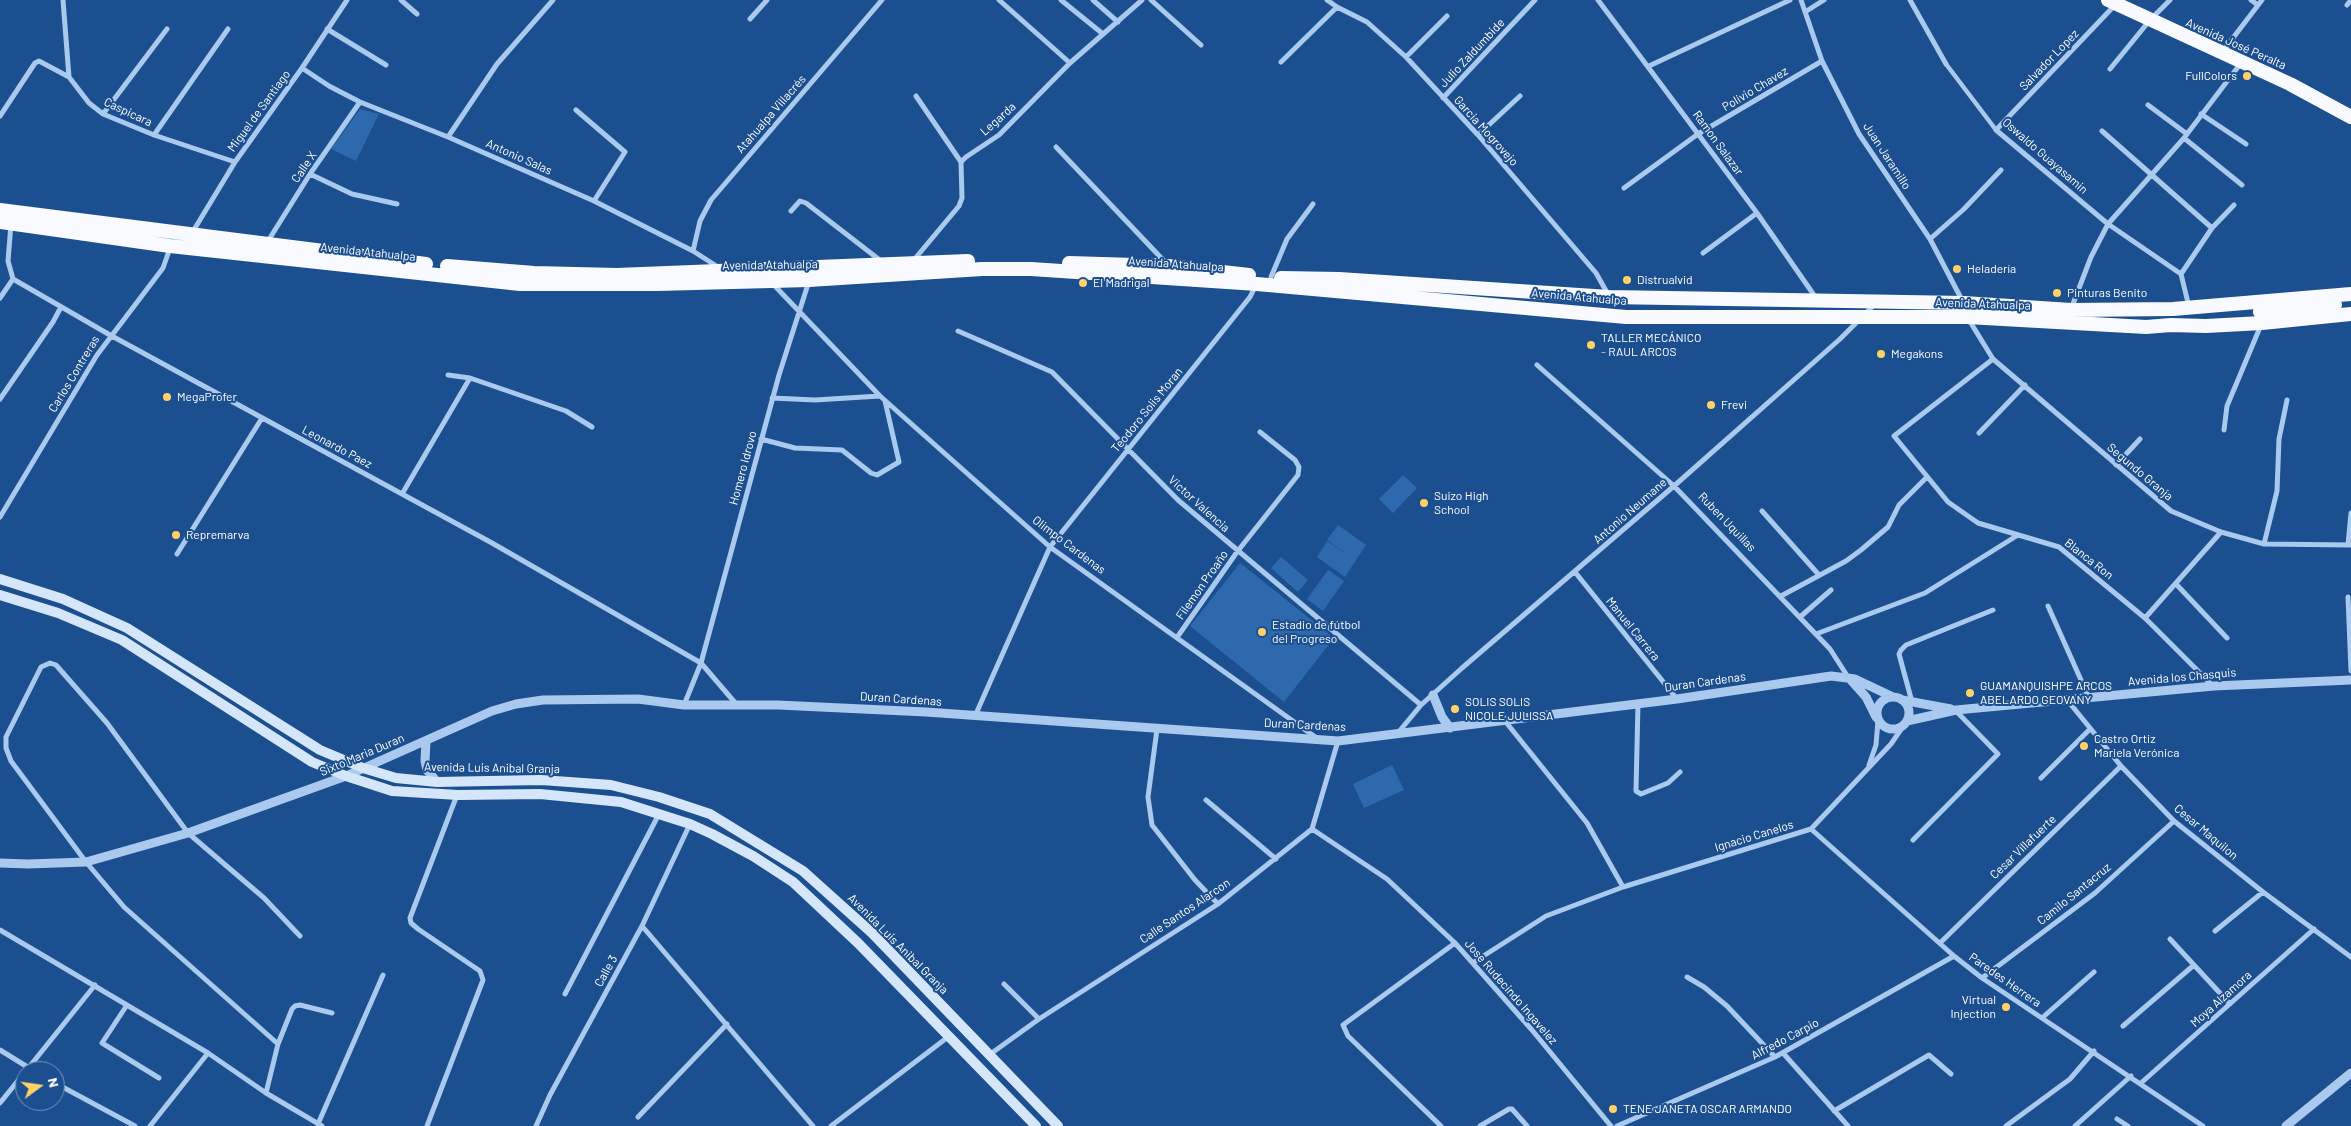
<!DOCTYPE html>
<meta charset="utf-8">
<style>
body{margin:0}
#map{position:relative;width:2351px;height:1126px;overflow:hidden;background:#1b4f8f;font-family:Barlow,sans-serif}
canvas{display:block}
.north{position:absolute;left:15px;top:1061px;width:50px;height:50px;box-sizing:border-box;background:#1b4f8f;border:1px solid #7695bc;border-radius:50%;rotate:76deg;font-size:14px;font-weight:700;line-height:20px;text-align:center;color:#fff}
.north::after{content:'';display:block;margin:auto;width:18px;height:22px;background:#ffd166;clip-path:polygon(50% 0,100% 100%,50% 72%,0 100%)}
</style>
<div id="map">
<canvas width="2351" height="1126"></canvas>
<div class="north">N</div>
</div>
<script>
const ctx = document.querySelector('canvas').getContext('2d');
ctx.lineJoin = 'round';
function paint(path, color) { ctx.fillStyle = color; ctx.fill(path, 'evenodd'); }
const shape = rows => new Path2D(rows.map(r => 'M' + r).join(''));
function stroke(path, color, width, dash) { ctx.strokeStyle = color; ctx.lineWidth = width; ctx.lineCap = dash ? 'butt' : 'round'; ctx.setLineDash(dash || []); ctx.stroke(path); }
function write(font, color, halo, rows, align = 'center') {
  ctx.font = font + ' Barlow,sans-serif'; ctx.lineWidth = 4; ctx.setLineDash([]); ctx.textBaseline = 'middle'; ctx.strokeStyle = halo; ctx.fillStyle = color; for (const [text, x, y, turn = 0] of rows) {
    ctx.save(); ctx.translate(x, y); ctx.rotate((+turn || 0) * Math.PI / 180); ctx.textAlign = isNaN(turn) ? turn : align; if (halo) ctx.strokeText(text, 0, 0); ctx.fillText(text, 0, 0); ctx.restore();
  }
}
const green = shape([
 [360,109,379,114,356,161,331,149],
 [1403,475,1417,488,1393,513,1379,499],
 [1338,525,1366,545,1345,577,1317,557,1327,541,1349,556,1327,540],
 [1281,557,1308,580,1298,592,1271,568],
 [1240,563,1334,638,1284,702,1190,626],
 [1328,570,1344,581,1323,611,1307,599],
 [1392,765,1404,790,1364,808,1353,784]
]);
const pedestrian = shape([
 [1946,64,1996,130]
]);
const minor = shape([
 [63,0,69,77,89,103,103,114,154,135,235,162],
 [401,0,417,14],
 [999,0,1070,63],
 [1061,0,1103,34],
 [1093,0,1118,22],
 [1151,0,1201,45],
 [1327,0,1337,7,1367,22,1406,57,1478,135,1596,273,1609,296],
 [1598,0,1757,213,1816,298],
 [1801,0,1822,61,1859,134,1930,239,1963,302],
 [1910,0,1946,64],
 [2251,0,2258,5],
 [2115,5,1996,130,2108,224,2181,274],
 [2347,5,2351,0],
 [1805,12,1824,0],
 [750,19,767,0],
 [327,29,386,65],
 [2223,51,2262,0],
 [1406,57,1447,16],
 [1281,62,1337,7],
 [1649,66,1790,0],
 [302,68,329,86,360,102,448,137,594,201,693,251,718,267],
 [2110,69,2150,20,2170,0],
 [916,96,961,162],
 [1443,98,1535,0],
 [2148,105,2187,134],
 [576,110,625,152,594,201],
 [103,114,167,29],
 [2201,114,2246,144],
 [0,116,35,63,39,61,69,77],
 [2102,131,2212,228],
 [154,135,228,29],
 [1478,135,1520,96],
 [448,137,497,64,553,0],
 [2184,138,2242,185],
 [1056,147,1166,263],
 [310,174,352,194,397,204],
 [1624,188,1698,134,1822,61],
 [791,211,800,201,806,203,881,261],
 [11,224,8,261,13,279,110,335,492,543,701,663,737,705],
 [192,233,235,162,302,68,347,0],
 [1930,239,1964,209,2001,170],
 [268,241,310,174,360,102],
 [693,251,700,221,711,200,882,0],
 [1703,253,1757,213],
 [913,261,959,206,962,198,961,162,966,157,999,135,1070,63,1142,0],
 [1271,277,1287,239,1313,204],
 [772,283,880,396],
 [0,298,13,279],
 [2189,307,2181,274,2212,228,2234,205],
 [2071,309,2091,257,2108,224,2184,138,2241,63],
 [1969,320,1993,359,2171,511,2221,532,2264,544,2351,545],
 [958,331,1052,372,1178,500,1421,705],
 [1993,359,1894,436,1948,502,1978,523,2059,547,2145,618,2213,686],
 [1537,365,1674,486,1830,649,1848,677],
 [448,375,470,378],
 [772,398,815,400,880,396,1050,547,1318,739],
 [0,399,53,322,61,307],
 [2224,430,2227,406,2261,325],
 [1979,433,2025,385],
 [761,439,795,448,842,450,871,473,877,475,899,462,885,401],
 [2116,465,2140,439],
 [402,494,470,378,566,411,592,427],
 [1762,511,1819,575],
 [0,517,97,355,163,268,170,248],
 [2264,544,2277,491,2279,439,2287,400],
 [2348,545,2351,513],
 [177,554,262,418],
 [1575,572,1677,699],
 [2176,584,2227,638],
 [1781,596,1846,561,1861,550,1888,527,1899,505,1926,478],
 [2348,597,2351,671],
 [2048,606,2089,698],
 [1800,617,1831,590],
 [2145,618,2221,532],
 [1816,634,1925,593,2018,535],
 [1178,636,1237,552,1298,475,1299,467,1295,460,1260,432],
 [2068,701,2121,766,2174,821,2263,892,2351,957],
 [1912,702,1899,654,1901,650,1906,645,1993,610],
 [1638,703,1636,791,1641,794,1668,783,1680,772],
 [684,705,701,663,779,375,809,281],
 [975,716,1050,547,1250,297,1256,285],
 [1505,721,1587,823,1623,887],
 [1157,729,1148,797,1152,825,1195,880,1218,904],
 [1397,734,1421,705,1462,668,1674,486,1840,339,1874,305],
 [1869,765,1876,745,1878,721],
 [2041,778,2090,729],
 [1206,800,1276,859],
 [1312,829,1387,879,1455,943,1532,1030,1611,1126],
 [1811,829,1954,956,1982,978,2203,1126],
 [1913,840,1998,754,1956,711],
 [642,926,813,1126],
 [0,930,208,1053,266,1093,322,1126],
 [2215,931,2263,892],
 [300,936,264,898,188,833,107,723,56,665,50,663,41,667,6,737,6,748,11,761,86,862,124,907,278,1044,292,1009,295,1006,300,1005,332,1013],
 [2170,939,2194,965],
 [1940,943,2121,766],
 [1474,962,1546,916,1623,887,1811,829,1891,744,1904,725],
 [1687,977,1704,987,1727,1006,1775,1057],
 [1982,978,2095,893,2174,821],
 [1004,984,1039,1019],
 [565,994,659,814],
 [127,1005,102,1043,159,1078],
 [2042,1018,2094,972],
 [2123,1026,2194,965,2230,1004],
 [0,1050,34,1071],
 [1783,1053,1848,1126],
 [989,1055,1039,1019,1218,904,1312,829,1338,741],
 [26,1071,95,985],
 [55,1083,135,1126],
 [2141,1083,2314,929],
 [266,1093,278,1044],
 [0,1103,25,1072],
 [1834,1111,1929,1055,1951,1074],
 [638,1117,727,1024],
 [2117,1119,2128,1126],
 [318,1124,383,975],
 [150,1126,208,1053],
 [427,1126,483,980,480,971,418,929,411,923,410,918,457,795],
 [536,1126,550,1095,642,926,690,824],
 [831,1126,948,1037],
 [1441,1126,1348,1036,1343,1025,1455,943],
 [1480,1126,1509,1109,1512,1109,1527,1126],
 [1617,1126,1775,1057,1954,956],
 [2006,1126,2070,1079,2094,1051],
 [2075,1126,2131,1076]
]);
const tertiary = shape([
 [1850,679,1866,697,1876,717],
 [1433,695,1442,717,1450,728],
 '1877 713a16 16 0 1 1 32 0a16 16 0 1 1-32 0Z',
 [1902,700,1951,709],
 [1907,721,1956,710,2214,686,2351,680],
 [426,741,425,761,427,770,437,782],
 [0,863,28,864,86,862,188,833,346,776,492,711,516,704,543,700,638,699,684,705,778,705,926,712,1338,741,1677,699,1831,676,1855,679,1893,697],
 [2286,1126,2351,1073]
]);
const secondary = shape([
 [0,579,63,599,127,628,320,750,363,768,396,778,437,782,541,780,611,785,659,797,710,814,803,871,872,933,1058,1126],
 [0,595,58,613,122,640,312,762,346,776,392,791,458,795,540,794,621,802,690,824,712,834,753,856,793,882,858,943,1036,1126]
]);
const trunk = shape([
 [2108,0,2290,84,2351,117],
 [0,210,426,264],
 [0,222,170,246,520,284,657,284,809,280,982,269,1031,269,1257,284,1626,317,1967,317,2146,327,2171,325,2206,326,2262,323,2351,314],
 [1069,263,1168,266,1249,275],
 [447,266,534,273,617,275,968,261],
 [1281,278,1339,279,1609,297,1964,303,2071,310,2173,309,2351,294],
 [2260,312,2335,305]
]);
const markers = [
 [2247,76,5,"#ffd166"],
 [1957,269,5,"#ffd166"],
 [1627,280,5,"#ffd166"],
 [1083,283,5,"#ffd166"],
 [2057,293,5,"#ffd166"],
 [1591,345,5,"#ffd166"],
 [1881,354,5,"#ffd166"],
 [167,397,5,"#ffd166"],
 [1711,405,5,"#ffd166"],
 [1424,503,5,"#ffd166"],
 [176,535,5,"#ffd166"],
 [1262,632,5,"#ffd166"],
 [1970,693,5,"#ffd166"],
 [1455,709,5,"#ffd166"],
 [2084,746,5,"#ffd166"],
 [2006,1007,5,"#ffd166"],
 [1613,1109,5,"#ffd166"]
];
const streetNames = [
 ["Avenida José Peralta",2236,44,24],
 ["Julio Zaldumbide",1472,53,-47],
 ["Salvador Lopez",2049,60,-46],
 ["Polivio Chavez",1755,89,-31],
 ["Miguel de Santiago",259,111,-54],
 ["Caspicara",128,112,25],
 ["Atahualpa Villacrés",771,114,-49],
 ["Legarda",998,119,-42],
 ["Garcia Mogrovejo",1486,131,48],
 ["Ramon Salazar",1718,143,54],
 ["Juan Jaramillo",1887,156,57],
 ["Oswaldo Guayasamin",2045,156,41],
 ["Antonio Salas",519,157,24],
 ["Calle X",304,167,-56],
 ["Avenida Atahualpa",368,252,6],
 ["Avenida Atahualpa",1176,264,4],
 ["Avenida Atahualpa",770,265,-1],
 ["Avenida Atahualpa",1579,297,5],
 ["Avenida Atahualpa",1983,304,2],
 ["Carlos Contreras",74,374,-59],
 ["Teodoro Solis Moran",1147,410,-51],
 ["Leonardo Paez",337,447,28],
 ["Homero Idrovo",743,468,-75],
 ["Segundo Granja",2140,472,40],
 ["Victor Valencia",1199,504,42],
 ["Antonio Neumane",1630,511,-41],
 ["Ruben Uquillas",1727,522,46],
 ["Olimpo Cardenas",1069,545,37],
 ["Blanca Ron",2089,559,38],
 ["Filemon Proaño",1202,585,-55],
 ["Manuel Carrera",1633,629,51],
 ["Avenida los Chasquis",2182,677,-5],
 ["Duran Cardenas",1705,682,-8],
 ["Duran Cardenas",901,699,4],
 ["Duran Cardenas",1305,725,3],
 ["Sixto Maria Duran",362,755,-23],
 ["Avenida Luis Anibal Granja",492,768,1],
 ["Cesar Maquilon",2206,832,40],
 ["Ignacio Canelos",1754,836,-17],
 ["Cesar Villafuerte",2023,847,-44],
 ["Camilo Santacruz",2074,894,-39],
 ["Calle Santos Alarcon",1185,911,-34],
 ["Avenida Luis Anibal Granja",898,944,45],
 ["Calle 3",606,971,-61],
 ["Paredes Herrera",2005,980,35],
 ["Jose Rudecindo Ingavelez",1511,992,49],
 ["Moya Alzamora",2221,999,-42],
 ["Alfredo Carpio",1785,1039,-28]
];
const poiNames = [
 ["FullColors",2237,76,"right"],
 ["Heladería",1967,269],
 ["Distrualvid",1637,280],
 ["El Madrigal",1093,283],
 ["Pinturas Benito",2067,293],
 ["TALLER MECÁNICO",1601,338],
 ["- RAUL ARCOS",1601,352],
 ["Megakons",1891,354],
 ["MegaProfer",177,397],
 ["Frevi",1721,405],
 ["Suizo High",1434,496],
 ["School",1434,510],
 ["Repremarva",186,535],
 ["Estadio de fútbol",1272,625],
 ["del Progreso",1272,639],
 ["GUAMANQUISHPE ARCOS",1980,686],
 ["ABELARDO GEOVANY",1980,700],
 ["SOLIS SOLIS",1465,702],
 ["NICOLE JULISSA",1465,716],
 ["Castro Ortiz",2094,739],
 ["Mariela Verónica",2094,753],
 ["Virtual",1996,1000,"right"],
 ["Injection",1996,1014,"right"],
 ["TENE JANETA OSCAR ARMANDO",1623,1109]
];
paint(green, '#2e69ad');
stroke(pedestrian, '#a9c9ee', 4.5);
stroke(minor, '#a9c9ee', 5);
stroke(tertiary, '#a9c9ee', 9);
stroke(secondary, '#d6e6fa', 10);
stroke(trunk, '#f8faff', 14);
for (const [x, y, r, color] of markers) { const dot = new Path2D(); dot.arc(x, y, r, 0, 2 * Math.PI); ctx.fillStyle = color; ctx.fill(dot); stroke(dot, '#1b4f8f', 2); }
write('12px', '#fff', '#1b4f8f', streetNames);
write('12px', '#fff', '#1b4f8f', poiNames, 'left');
</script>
